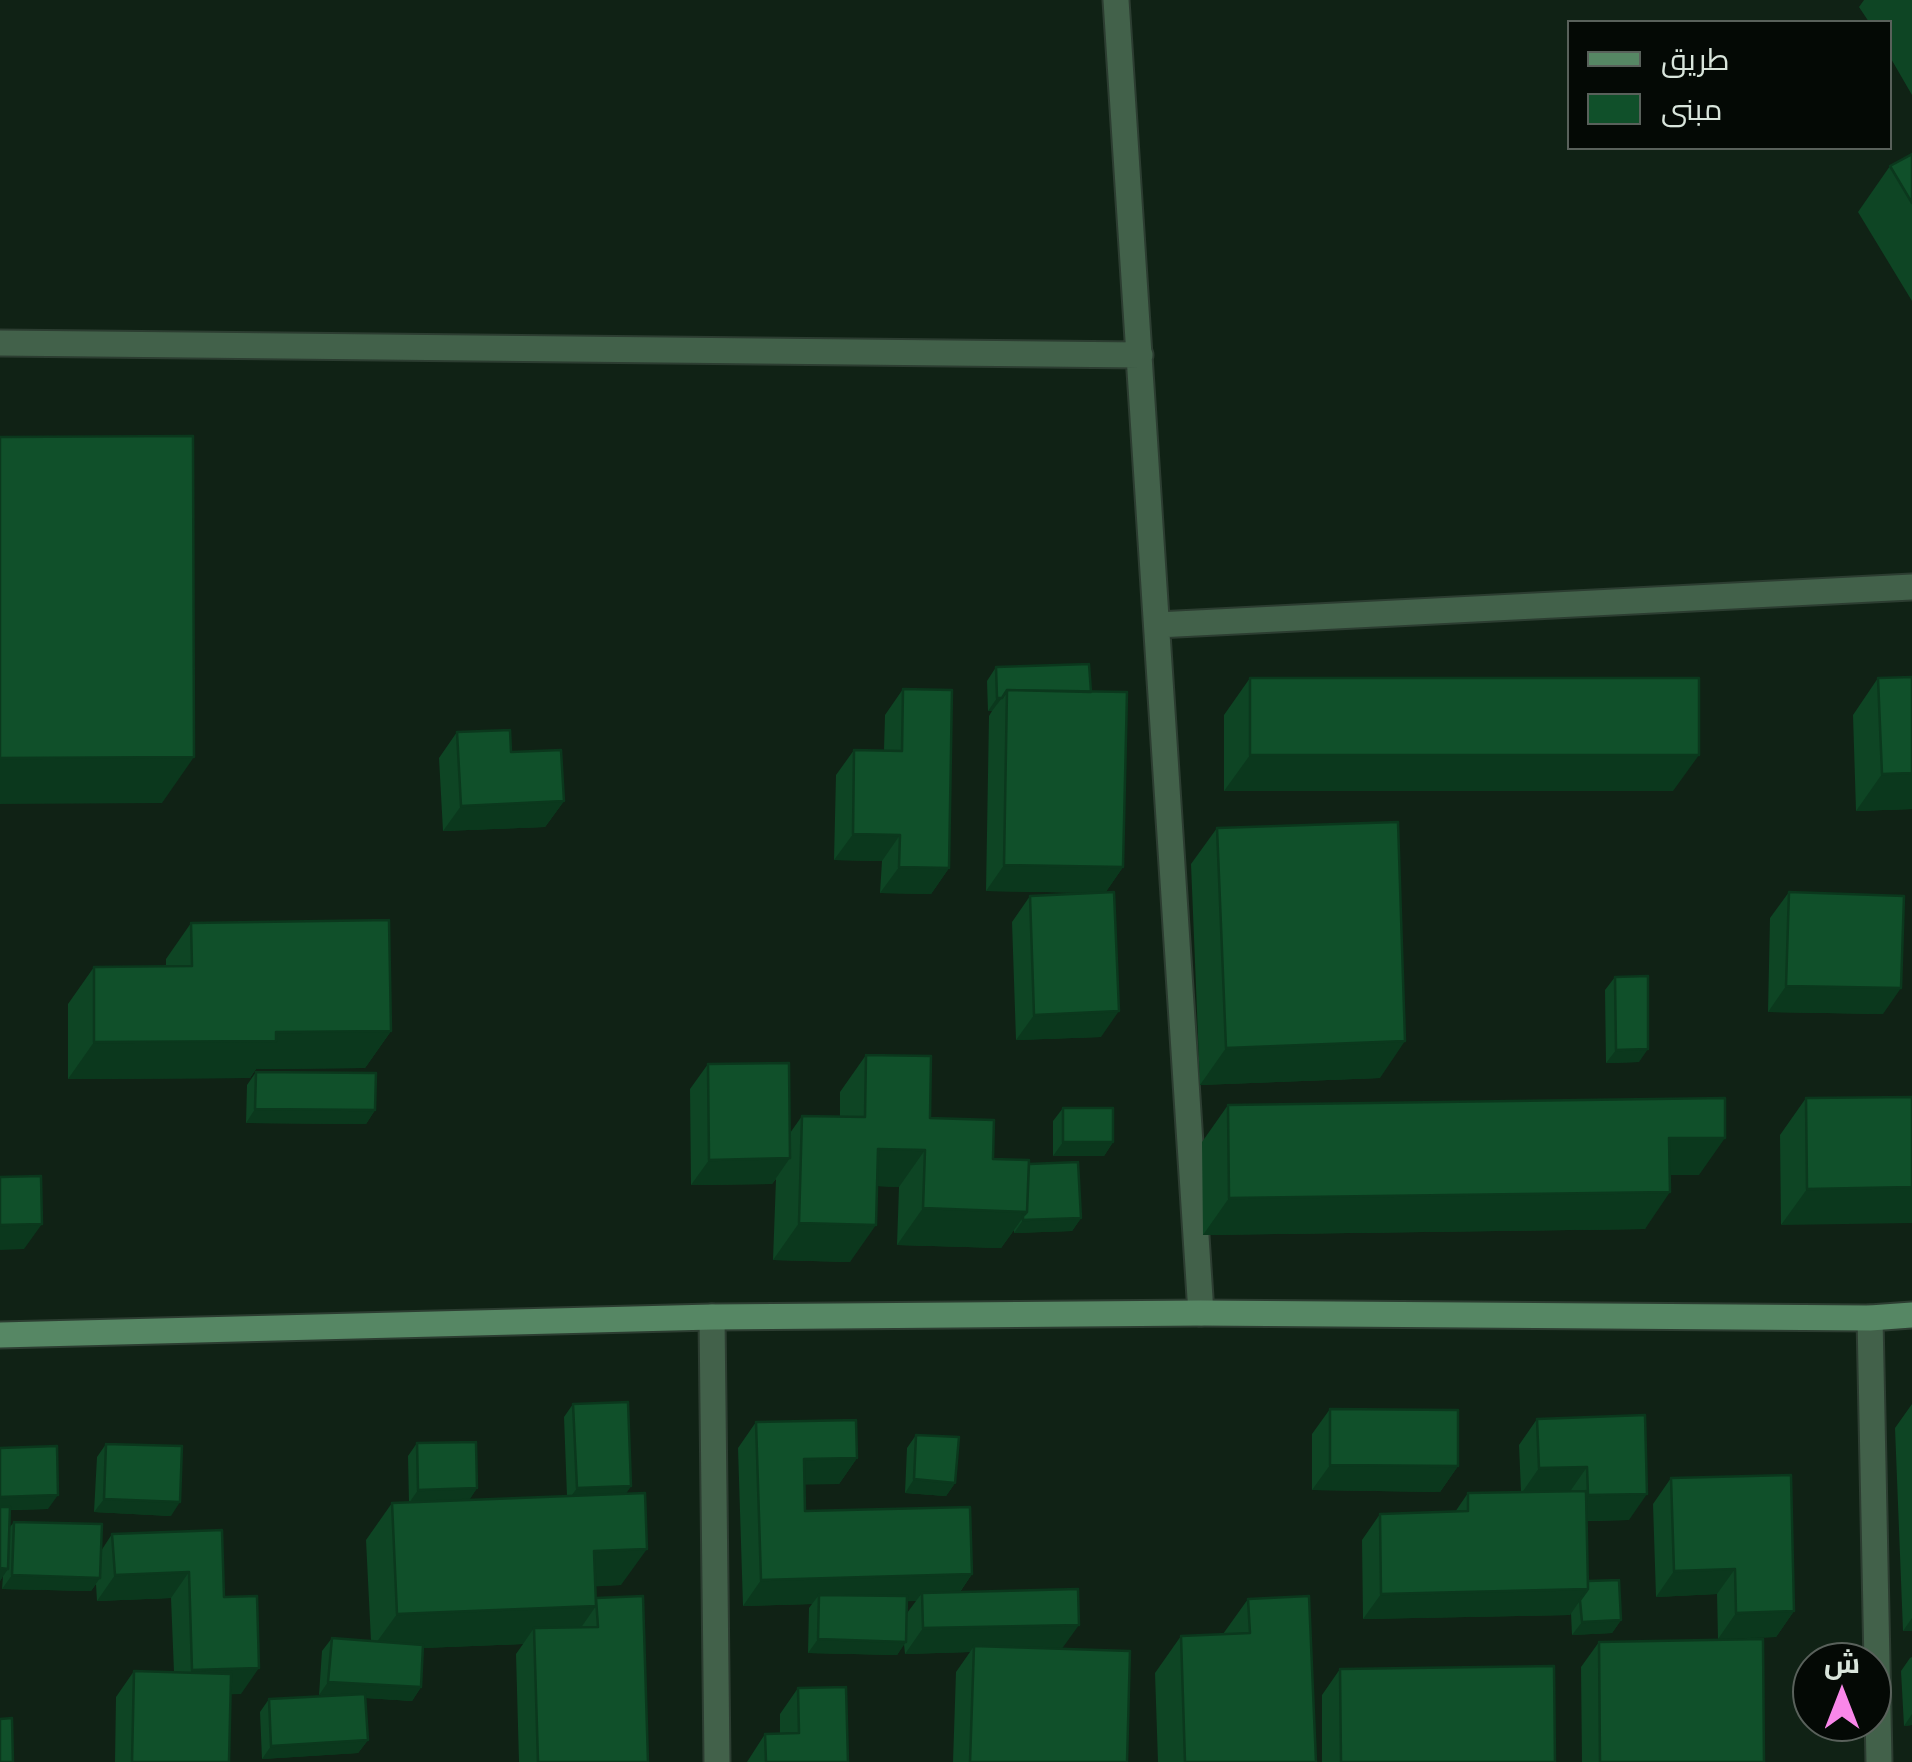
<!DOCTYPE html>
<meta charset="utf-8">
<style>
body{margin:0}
#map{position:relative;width:1912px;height:1762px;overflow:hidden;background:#102215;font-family:Jost,Cairo,sans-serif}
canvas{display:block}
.legend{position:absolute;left:1567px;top:20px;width:325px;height:130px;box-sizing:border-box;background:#040905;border:2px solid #59615b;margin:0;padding:12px 18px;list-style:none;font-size:30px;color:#d9e5dc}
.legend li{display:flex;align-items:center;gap:20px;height:50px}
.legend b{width:50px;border:2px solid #59615b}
.north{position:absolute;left:1792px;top:1642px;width:100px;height:100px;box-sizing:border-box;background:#040905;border:2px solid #59615b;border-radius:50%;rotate:0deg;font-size:28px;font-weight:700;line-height:40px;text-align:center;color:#d9e5dc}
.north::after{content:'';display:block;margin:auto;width:35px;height:45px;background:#f987e9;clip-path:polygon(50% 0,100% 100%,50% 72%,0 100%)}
</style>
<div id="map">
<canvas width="1912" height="1762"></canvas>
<ul class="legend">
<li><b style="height:12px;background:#568764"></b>طريق</li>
<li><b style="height:28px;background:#10502a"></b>مبنى</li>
</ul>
<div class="north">ش</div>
</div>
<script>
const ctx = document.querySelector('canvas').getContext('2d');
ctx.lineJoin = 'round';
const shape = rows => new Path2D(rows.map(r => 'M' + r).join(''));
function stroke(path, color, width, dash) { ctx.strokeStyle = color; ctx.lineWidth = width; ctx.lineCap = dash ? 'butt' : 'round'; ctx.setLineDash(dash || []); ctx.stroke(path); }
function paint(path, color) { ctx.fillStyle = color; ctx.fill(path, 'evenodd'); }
const street = shape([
 [1116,0,1201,1313],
 [0,343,1140,355],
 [1157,625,1912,587],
 [712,1317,717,1762],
 [1870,1318,1879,1762]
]);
const secondary = shape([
 [0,1335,712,1317,1201,1313,1870,1318,1912,1315]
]);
const wall = shape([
 [1864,0,1912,0,1912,95,1890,57,1890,22,1869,22,1859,7],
 [1912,154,1912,301,1858,212,1890,166],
 [996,667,1091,692,1123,867,1105,893,1101,1037,1016,1040,1012,922,1030,896,1100,893,986,891,989,716,992,711,988,711,987,681],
 [1250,678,1673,791,1224,791,1224,715],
 [1878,678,1912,809,1856,811,1853,715],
 [903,689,949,868,931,894,880,893,882,861,834,860,836,775,854,750,884,750,885,715],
 [457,732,511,752,564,801,545,827,443,831,439,758],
 [1217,828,1380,1078,1200,1085,1191,864],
 [1789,892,1883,1014,1768,1012,1770,918],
 [191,923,391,1031,365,1068,256,1069,250,1078,68,1079,68,1004,94,967,166,966,166,959],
 [1615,977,1639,1062,1606,1063,1605,990],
 [866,1055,930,1118,993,1159,1029,1164,1081,1218,1072,1231,1014,1233,1014,1230,1001,1248,897,1245,899,1187,877,1186,850,1262,773,1260,776,1179,772,1184,691,1185,690,1089,708,1064,790,1133,802,1116,840,1116,840,1092],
 [256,1072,375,1110,366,1124,246,1123,247,1085],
 [1912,1097,1781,1225,1780,1135,1806,1098],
 [1228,1105,1699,1175,1670,1175,1645,1229,1203,1235,1202,1142],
 [1063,1108,1113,1142,1104,1156,1053,1156,1053,1121],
 [573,1404,631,1486,626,1493,621,1585,596,1586,596,1599,648,1762,519,1762,516,1654,523,1644,423,1648,421,1687,412,1701,366,1698,368,1740,358,1753,262,1759,260,1712,269,1699,332,1696,319,1695,322,1651,332,1638,371,1641,366,1540,392,1503,409,1502,408,1456,417,1443,477,1488,469,1500,567,1496,564,1417],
 [1912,1404,1912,1631,1903,1631,1895,1428],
 [1330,1409,1458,1466,1440,1492,1312,1490,1312,1434],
 [1645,1415,1629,1520,1587,1521,1588,1581,1621,1620,1612,1633,1572,1635,1571,1613,1570,1615,1363,1619,1362,1540,1380,1514,1455,1512,1468,1493,1521,1492,1519,1445,1537,1419],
 [756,1422,857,1458,839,1484,805,1484,805,1511,972,1574,960,1592,1062,1649,1127,1762,953,1762,956,1672,970,1652,905,1654,904,1644,897,1655,808,1653,809,1608,812,1604,743,1606,738,1448],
 [907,1601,916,1601,907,1613],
 [916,1435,955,1483,946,1496,905,1493,907,1448],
 [106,1444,171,1516,94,1512,97,1457],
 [0,1448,48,1509,10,1510,9,1528,14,1522,101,1551,112,1534,222,1530,224,1597,241,1694,230,1694,229,1762,115,1762,116,1697,134,1671,174,1672,171,1598,97,1601,96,1584,91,1591,2,1589,3,1576,0,1581],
 [1671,1478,1794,1611,1776,1637,1718,1639,1717,1594,1656,1597,1653,1504],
 [1248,1599,1316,1762,1158,1762,1155,1673,1181,1636,1223,1634],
 [1599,1642,1764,1762,1582,1762,1581,1667],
 [1912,1657,1912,1725,1904,1726,1901,1671,1910,1658],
 [1340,1669,1555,1762,1322,1762,1322,1695],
 [798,1688,848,1762,747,1762,765,1734,780,1734,780,1714]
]);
const shadedWall = shape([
 [997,698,1002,698,992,711,988,711],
 [1250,755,1699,755,1673,791,1224,791],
 [194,757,162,803,0,804,0,758],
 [1912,773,1912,809,1856,811,1882,774],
 [564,801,545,827,443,831,461,806],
 [853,834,900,835,882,861,834,860],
 [1004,865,1123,867,1105,893,986,891],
 [899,867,949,868,931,894,880,893],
 [1786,986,1901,988,1883,1014,1768,1012],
 [1119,1011,1101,1037,1016,1040,1034,1015],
 [391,1031,365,1068,256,1069,250,1078,68,1079,94,1042,276,1032],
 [1405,1041,1380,1078,1200,1085,1226,1048],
 [1648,1049,1639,1062,1606,1063,1616,1050],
 [255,1109,375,1110,366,1124,246,1123],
 [1669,1138,1725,1138,1699,1175,1644,1175],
 [1063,1142,1113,1142,1104,1156,1053,1156],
 [878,1149,925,1150,899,1187,852,1185],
 [790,1158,772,1184,691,1185,709,1160],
 [1912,1187,1912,1223,1781,1225,1807,1189],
 [1670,1192,1645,1229,1203,1235,1229,1198],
 [923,1208,1027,1212,1001,1248,897,1245],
 [1081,1218,1072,1231,1014,1233,1023,1220],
 [799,1223,876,1225,850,1262,773,1260],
 [42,1224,24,1249,0,1250,0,1225],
 [857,1458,839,1484,786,1485,804,1459],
 [1330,1465,1458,1466,1440,1492,1312,1490],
 [1587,1467,1569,1493,1521,1494,1539,1468],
 [914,1479,955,1483,946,1496,905,1493],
 [631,1486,622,1500,567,1502,577,1488],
 [477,1488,468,1502,409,1503,418,1490],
 [1647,1494,1629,1520,1570,1521,1588,1495],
 [58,1495,48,1509,0,1510,0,1497],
 [104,1499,180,1502,171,1516,94,1512],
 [647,1549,621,1585,568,1588,594,1551],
 [0,1568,8,1569,0,1581],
 [1735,1569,1717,1594,1656,1597,1674,1571],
 [189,1572,171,1598,97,1601,115,1575],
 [972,1574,954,1600,922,1593,916,1601,818,1604,819,1595,812,1604,743,1606,761,1580],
 [12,1575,100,1578,91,1591,2,1589],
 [1588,1589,1570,1615,1363,1619,1381,1594],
 [596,1606,571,1642,534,1628,523,1644,371,1650,397,1614],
 [1794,1611,1776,1637,1718,1639,1736,1613],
 [1912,1618,1912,1631,1903,1631],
 [1621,1620,1612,1633,1572,1635,1582,1622],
 [1079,1625,1061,1650,974,1646,970,1652,905,1654,923,1628],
 [818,1639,906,1642,897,1655,808,1653],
 [259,1668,241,1694,174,1696,192,1670],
 [328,1682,421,1687,412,1701,319,1695],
 [1912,1714,1912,1725,1904,1726],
 [368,1740,358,1753,262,1759,271,1746]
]);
const building = shape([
 [1912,154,1912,203,1890,166,1912,154],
 [193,436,194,757,0,758,0,437,193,436],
 [1089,664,1091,692,1007,690,1002,698,997,698,996,667,1089,664],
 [1912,677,1912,773,1882,774,1878,678,1912,677],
 [1250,678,1699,678,1699,755,1250,755,1250,678],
 [903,689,952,690,949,868,899,867,900,835,853,834,854,750,902,751,903,689],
 [1007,690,1127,692,1123,867,1004,865,1007,690],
 [510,730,511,752,561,750,564,801,461,806,457,732,510,730],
 [1398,822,1405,1041,1226,1048,1217,828,1398,822],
 [1114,892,1119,1011,1034,1015,1030,896,1114,892],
 [1789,892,1904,896,1901,988,1786,986,1789,892],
 [389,920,391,1031,276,1032,276,1041,94,1042,94,967,192,966,191,923,389,920],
 [1648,976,1648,1049,1616,1050,1615,977,1648,976],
 [866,1055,931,1056,930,1118,994,1120,993,1159,1029,1160,1027,1212,923,1208,925,1150,878,1149,876,1225,799,1223,802,1116,865,1117,866,1055],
 [789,1063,790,1158,709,1160,708,1064,789,1063],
 [256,1072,376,1073,375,1110,255,1109,256,1072],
 [1912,1097,1912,1187,1807,1189,1806,1098,1912,1097],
 [1725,1098,1725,1138,1669,1138,1670,1192,1229,1198,1228,1105,1725,1098],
 [1063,1108,1113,1108,1113,1142,1063,1142,1063,1108],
 [1078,1162,1081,1218,1023,1220,1023,1216,1027,1212,1029,1164,1078,1162],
 [41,1176,42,1224,0,1225,0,1177,41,1176],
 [628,1402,631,1486,577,1488,573,1404,628,1402],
 [1330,1409,1458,1410,1458,1466,1330,1465,1330,1409],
 [1645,1415,1647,1494,1588,1495,1587,1467,1539,1468,1537,1419,1645,1415],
 [856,1420,857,1458,804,1459,805,1511,970,1507,972,1574,761,1580,756,1422,856,1420],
 [916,1435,959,1437,955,1483,914,1479,916,1435],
 [476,1442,477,1488,418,1490,417,1443,476,1442],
 [106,1444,182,1446,180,1502,104,1499,106,1444],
 [57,1446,58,1495,0,1497,0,1448,57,1446],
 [1791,1475,1794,1611,1736,1613,1735,1569,1674,1571,1671,1478,1791,1475],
 [1586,1491,1588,1589,1381,1594,1380,1514,1468,1511,1468,1493,1586,1491],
 [645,1493,647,1549,594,1551,596,1606,397,1614,392,1503,645,1493],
 [0,1507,10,1507,8,1569,0,1568,0,1507],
 [14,1522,102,1524,100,1578,12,1575,14,1522],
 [222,1530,224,1597,257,1596,259,1668,192,1670,189,1572,115,1575,112,1534,222,1530],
 [1619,1580,1621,1620,1582,1622,1580,1600,1588,1589,1588,1581,1619,1580],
 [1078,1589,1079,1625,923,1628,922,1593,1078,1589],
 [819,1595,907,1596,906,1642,818,1639,819,1595],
 [643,1596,648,1762,538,1762,534,1628,598,1627,596,1598,643,1596],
 [1309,1596,1316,1762,1185,1762,1181,1636,1250,1633,1248,1599,1309,1596],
 [332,1638,423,1645,421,1687,328,1682,332,1638],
 [1763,1639,1764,1762,1600,1762,1599,1642,1763,1639],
 [974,1646,1130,1651,1127,1762,970,1762,974,1646],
 [1554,1666,1555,1762,1341,1762,1340,1669,1554,1666],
 [134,1671,231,1674,229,1762,132,1762,134,1671],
 [846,1687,848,1762,766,1762,765,1734,799,1733,798,1688,846,1687],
 [365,1694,368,1740,271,1746,269,1699,365,1694],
 [12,1718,13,1762,0,1762,0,1719,12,1718]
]);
stroke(street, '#2c3d31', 29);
stroke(secondary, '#2c3d31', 29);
stroke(street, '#42614a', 25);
stroke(secondary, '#568764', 25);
paint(wall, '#0e4524');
paint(shadedWall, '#0b381d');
paint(building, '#10502a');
stroke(building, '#0b381d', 2.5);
</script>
